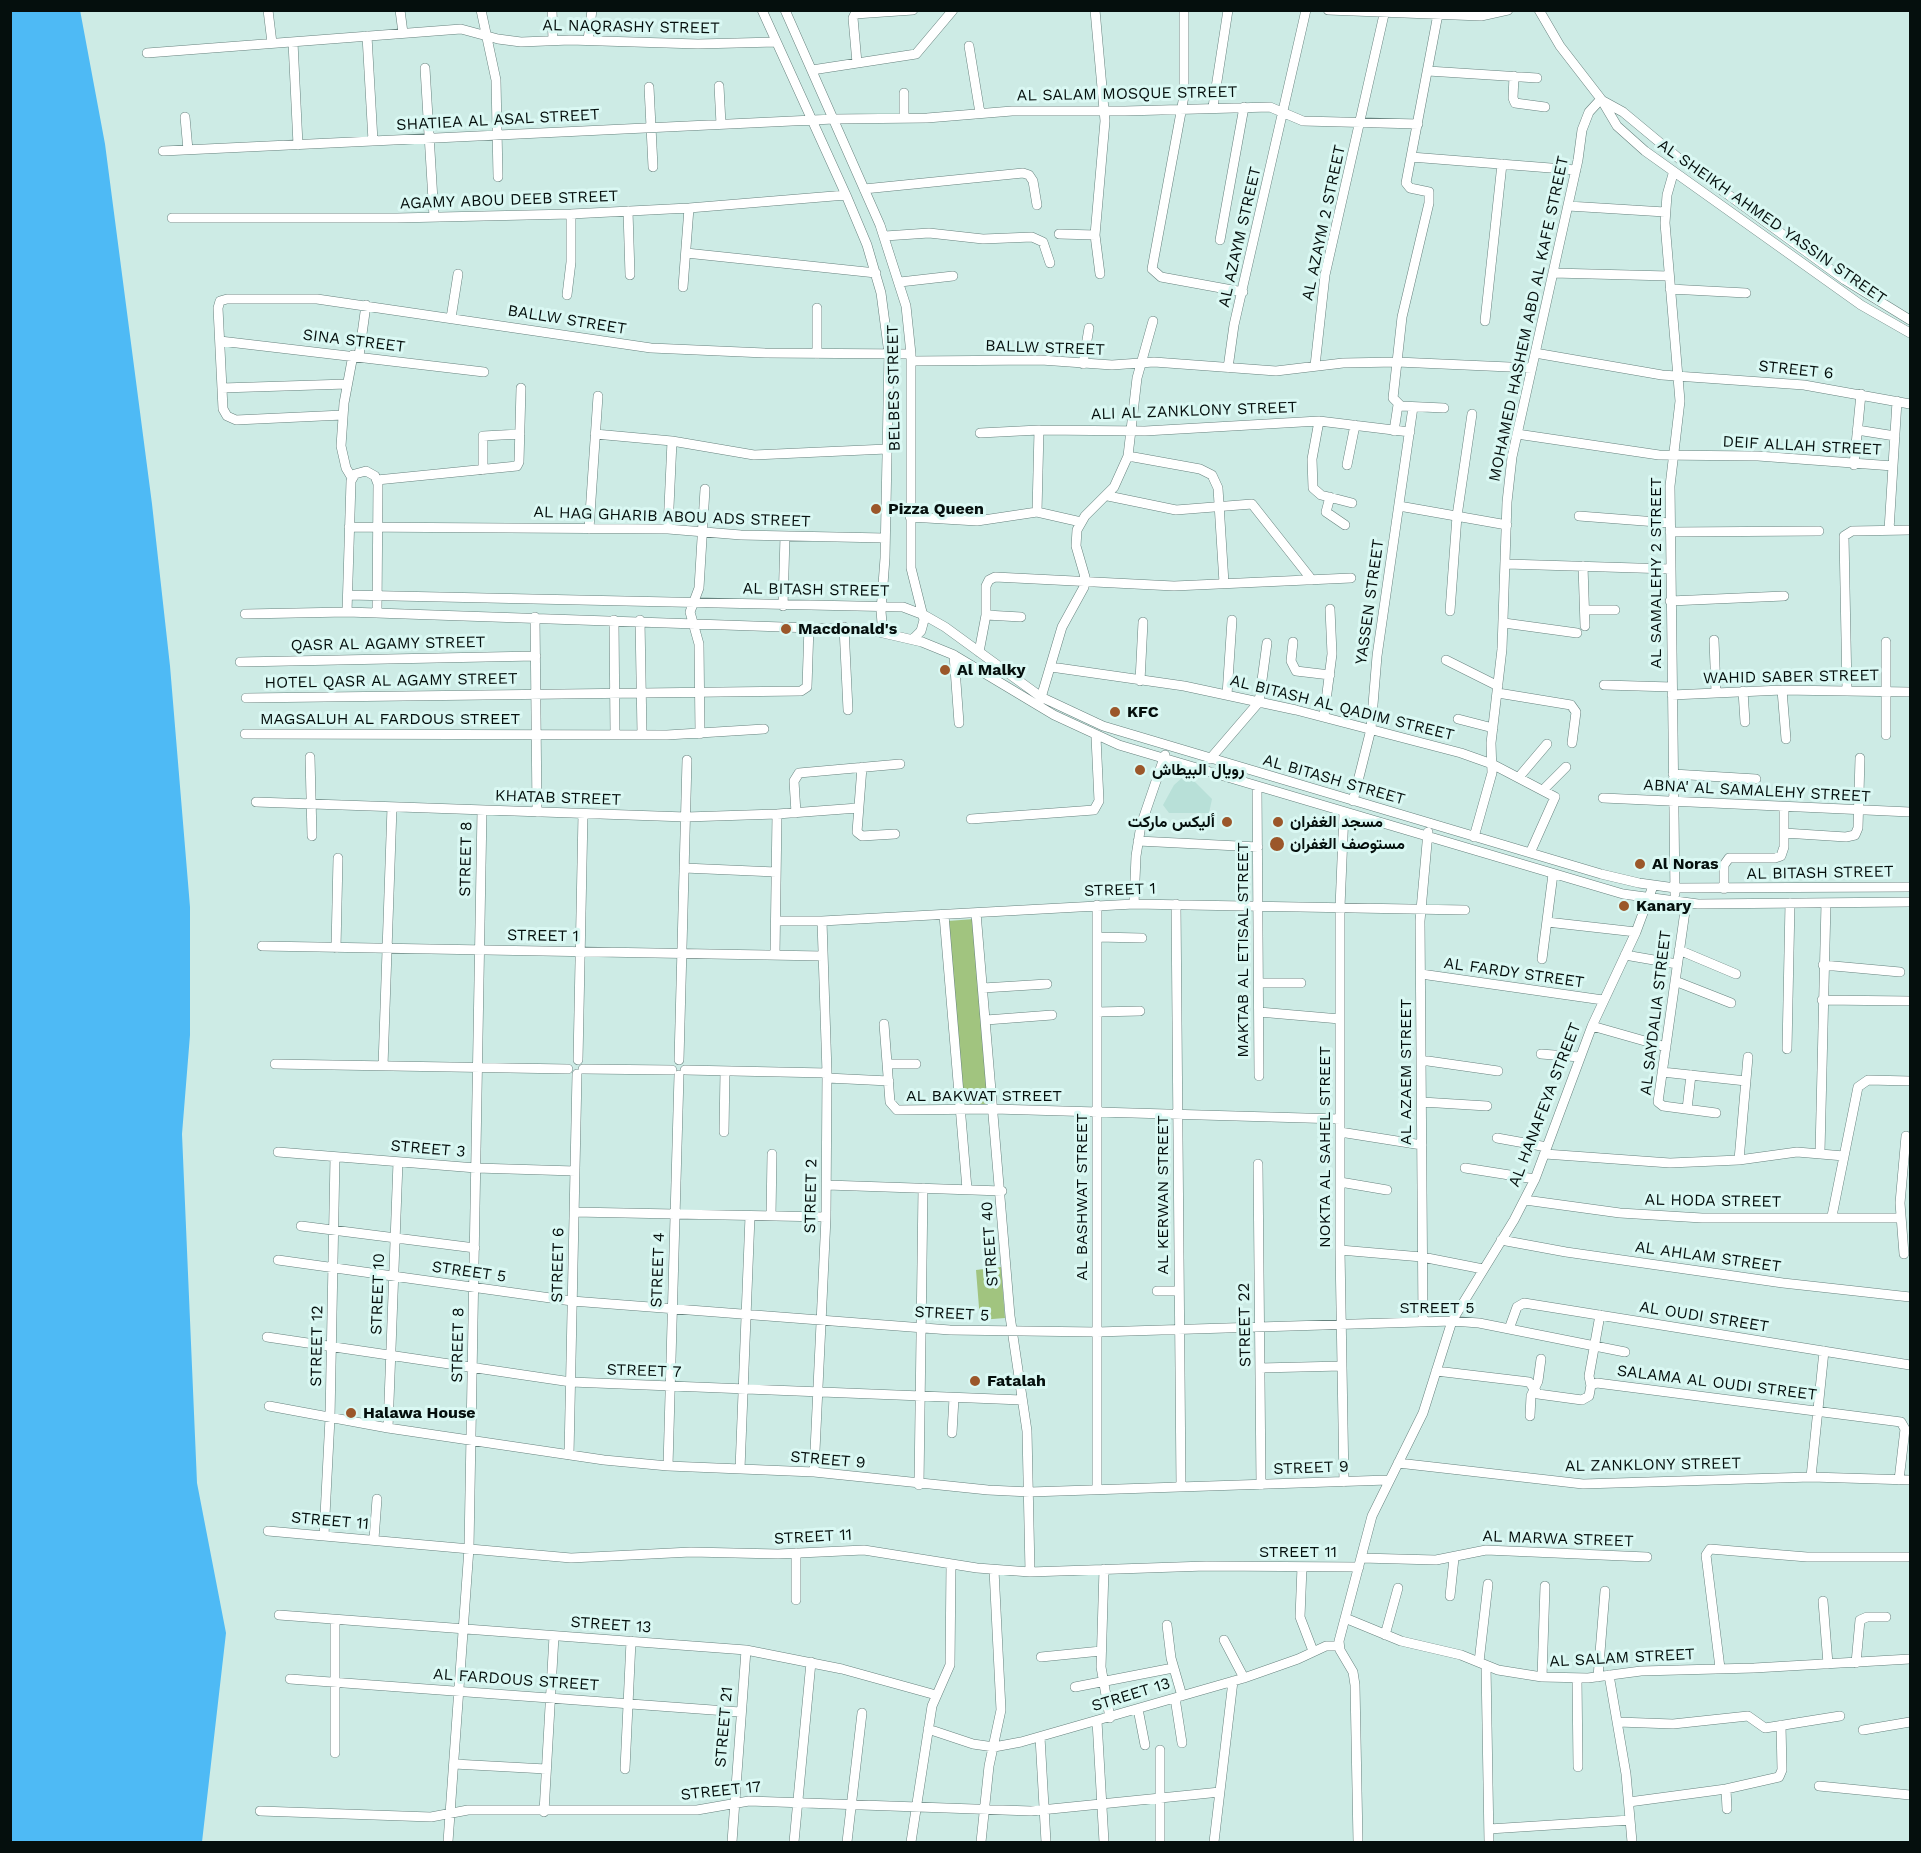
<!DOCTYPE html>
<meta charset="utf-8">
<style>
body{margin:0}
#map{position:relative;width:1921px;height:1853px;overflow:hidden;background:#cdebe5;font-family:"Work Sans",sans-serif}
canvas{display:block}
.frame{position:absolute;inset:0;border:12px solid #050f0d;pointer-events:none}
</style>
<div id="map">
<canvas width="1921" height="1853"></canvas>
<div class="frame"></div>
</div>
<script>
const ctx = document.querySelector('canvas').getContext('2d');
ctx.lineJoin = 'round';
function paint(path, color) { ctx.fillStyle = color; ctx.fill(path, 'evenodd'); }
const shape = rows => new Path2D(rows.map(r => 'M' + r).join(''));
function stroke(path, color, width, dash) { ctx.strokeStyle = color; ctx.lineWidth = width; ctx.lineCap = dash ? 'butt' : 'round'; ctx.setLineDash(dash || []); ctx.stroke(path); }
function write(font, color, halo, rows, align = 'center') {
  ctx.font = font + ' "Work Sans",Vazirmatn,sans-serif'; ctx.lineWidth = 6; ctx.setLineDash([]); ctx.textBaseline = 'middle'; ctx.strokeStyle = halo; ctx.fillStyle = color; for (const [text, x, y, turn = 0] of rows) {
    ctx.save(); ctx.translate(x, y); ctx.rotate((+turn || 0) * Math.PI / 180); ctx.textAlign = isNaN(turn) ? turn : align; if (halo) ctx.strokeText(text, 0, 0); ctx.fillText(text, 0, 0); ctx.restore();
  }
}
const built = shape([
 [1183,777,1190,777,1212,799,1209,813,1169,813,1163,805,1174,785]
]);
const green = shape([
 [974,919,991,1104,964,1104,948,921],
 [1001,1267,1005,1318,980,1320,976,1270]
]);
const water = shape([
 [80,10,105,144,152,504,170,666,190,907,190,1035,182,1134,197,1483,226,1633,202,1842,11,1842,10,11]
]);
const minor = shape([
 [268,10,272,43],
 [400,10,403,33],
 [481,10,496,80,498,177],
 [552,10,553,40],
 [762,10,846,195,867,245,881,293,889,354,885,558,881,611,882,623,888,633],
 [785,10,880,225,906,306,911,354,911,568,924,620,921,631,913,639],
 [1095,10,1105,121,1095,235,1100,274],
 [1184,10,1184,96,1152,269,1161,277,1243,292],
 [1328,10,1481,16,1508,10],
 [1539,10,1560,46,1601,99,1617,126,1645,151,1861,305,1910,333],
 [1438,14,1406,183,1410,188,1429,192,1429,203,1402,317,1393,398,1401,406,1444,408],
 [367,36,373,141],
 [588,40,592,10],
 [293,42,298,145],
 [969,46,980,113],
 [147,53,461,29,498,39,521,42,570,40,698,44,776,42],
 [857,63,853,18,855,14,913,10],
 [425,68,434,217],
 [812,70,916,54,953,10],
 [1428,71,1537,78],
 [1514,76,1513,98,1515,103,1545,107],
 [719,86,721,124],
 [649,87,653,167],
 [904,93,904,118],
 [1603,101,1623,112,1682,161,1845,280,1910,320],
 [1213,107,1228,10],
 [185,117,188,150],
 [163,151,834,119,927,118,1012,111,1125,111,1270,107,1303,121,1418,124],
 [1411,157,1576,170],
 [1673,174,1667,195,1665,223,1680,401,1670,486,1675,894],
 [864,189,1023,173,1029,175,1033,181,1037,205],
 [1568,206,1665,212],
 [628,211,630,275],
 [172,218,397,218,571,214,689,208,846,195],
 [1059,234,1095,235],
 [885,236,929,233,983,239,1032,237,1043,242,1050,263],
 [1220,240,1244,107],
 [686,253,876,273],
 [1553,273,1669,276],
 [900,282,953,276],
 [683,287,689,208],
 [1670,289,1746,293],
 [567,295,571,262,571,214],
 [817,308,817,354],
 [451,318,458,274],
 [1485,321,1502,164],
 [220,341,484,372],
 [1535,353,1662,375,1804,385,1910,404],
 [359,356,366,305],
 [911,361,1041,360,1112,365,1154,362,1276,371,1343,363,1397,362,1532,368],
 [1083,364,1089,328],
 [1315,366,1325,275,1385,10],
 [1228,368,1234,325,1306,10],
 [222,388,347,384],
 [343,415,236,420,227,416,223,409,218,308,220,301,227,299,317,299,651,348,765,353,911,354],
 [1319,421,1312,459,1313,488,1321,495,1352,503],
 [1857,430,1895,436],
 [1394,431,1398,405],
 [980,433,1039,430,1145,431,1319,421,1410,432],
 [595,434,672,441,754,455,887,449],
 [1517,434,1659,455,1758,456,1893,466],
 [1128,456,1200,469,1212,475,1218,488,1224,583],
 [1347,465,1355,425],
 [1854,465,1861,394],
 [483,470,483,436,520,434],
 [352,478,346,468,341,446,344,403,353,355],
 [377,480,517,466,519,462,521,388],
 [1108,496,1176,510,1252,504,1312,580],
 [1330,497,1326,512,1345,525],
 [1399,506,1507,525],
 [1037,512,1039,430],
 [1579,516,1670,523],
 [910,517,977,521,1037,512,1081,522],
 [349,527,668,529,741,535,885,538],
 [589,529,598,396],
 [668,529,672,441],
 [1889,530,1897,401],
 [1670,532,1819,531],
 [1507,564,1670,569],
 [1583,566,1585,626],
 [348,595,903,607,924,615,945,627,1041,697,1103,726,1601,874,1639,883,1675,888,1910,887],
 [1670,601,1784,596],
 [783,606,785,536],
 [1585,610,1615,610],
 [1450,611,1457,516,1472,414],
 [347,612,351,481,355,474,366,471,375,476,378,484,377,612],
 [245,614,347,612,870,630,922,642,954,655,1054,715,1119,745,1623,894,1698,904,1910,902],
 [986,615,1021,617],
 [535,617,537,812],
 [614,620,615,734],
 [640,620,642,734],
 [1504,623,1577,633],
 [844,627,848,710],
 [1714,640,1716,692],
 [1293,642,1291,661,1296,671,1330,675],
 [1886,642,1886,735],
 [979,652,986,615,986,586,989,580,995,577,1174,586,1351,578],
 [954,655,959,723],
 [1446,660,1498,686],
 [240,662,536,656],
 [1051,667,1184,686,1296,710,1461,753,1492,764,1555,797,1530,853],
 [1140,681,1143,622],
 [1604,685,1672,687],
 [1782,690,1786,739],
 [1847,690,1844,536,1852,531,1910,530],
 [1743,691,1745,722],
 [1498,693,1571,705,1576,712,1572,743],
 [1227,695,1232,620],
 [1672,695,1782,690,1910,692],
 [246,698,801,691,807,687,809,626],
 [1040,701,1062,627,1084,587,1085,577,1076,546,1077,530,1085,516,1114,487,1128,456,1137,378,1153,321],
 [1324,716,1332,654,1330,609],
 [1458,719,1493,728],
 [245,734,667,735,764,729],
 [700,734,699,644,690,612,699,588,705,489],
 [310,757,312,836],
 [1210,759,1259,702,1267,643],
 [862,767,857,832,862,836,895,834],
 [1673,774,1756,779],
 [1519,777,1547,744],
 [1257,787,1259,1076],
 [1543,790,1566,767],
 [1603,798,1910,812],
 [1353,801,1371,729,1377,656,1413,407],
 [256,802,686,817,777,814,858,808],
 [1344,812,1340,907,1340,1250,1344,1482],
 [796,813,794,781,799,773,900,764],
 [971,819,1094,810,1099,801,1096,737],
 [1784,833,1846,837,1855,835,1858,828,1860,758],
 [1474,837,1492,773,1491,743,1502,649,1507,502,1512,457,1578,160,1582,130,1589,112,1601,99],
 [1138,841,1258,847],
 [684,868,776,872],
 [1724,889,1724,865,1729,858,1775,858,1781,856,1784,847,1784,808],
 [1134,904,1136,856,1141,825,1165,755],
 [1176,904,1181,1487],
 [1686,904,1658,1102,1663,1106,1716,1113],
 [1097,905,1097,1489],
 [976,913,1010,1316,1027,1431,1030,1572],
 [944,915,967,1189],
 [776,921,822,921,1134,904,1465,910],
 [1547,922,1636,932],
 [1097,937,1142,938],
 [262,946,823,956],
 [336,948,338,858],
 [1679,950,1736,974],
 [775,955,777,814],
 [1625,955,1677,964],
 [1542,959,1553,874],
 [1823,965,1900,972],
 [1421,974,1603,1000],
 [1675,981,1731,1003],
 [1259,983,1301,983],
 [983,988,1047,984],
 [1822,1000,1910,1001],
 [1097,1012,1140,1011],
 [1259,1012,1340,1019],
 [986,1020,1052,1015],
 [884,1024,890,1102,897,1110,994,1109,1340,1119],
 [1592,1026,1666,1047],
 [1787,1049,1790,903],
 [1541,1054,1580,1057],
 [578,1060,583,814],
 [679,1060,687,760],
 [1421,1060,1498,1071],
 [275,1064,568,1069],
 [887,1064,916,1064],
 [383,1066,392,807],
 [583,1069,672,1070],
 [685,1070,827,1073],
 [1662,1072,1746,1081],
 [827,1078,889,1081],
 [1422,1102,1487,1106],
 [1687,1109,1691,1075],
 [724,1132,725,1071],
 [1340,1132,1422,1145],
 [1497,1138,1547,1147],
 [278,1152,476,1168,575,1171],
 [1820,1152,1826,903],
 [1545,1154,1670,1163,1739,1160,1797,1152,1844,1156],
 [1739,1160,1748,1057],
 [1258,1164,1261,1485],
 [1465,1168,1535,1179],
 [1340,1182,1387,1190],
 [827,1185,1002,1191],
 [1525,1200,1620,1213,1702,1218,1900,1218],
 [574,1212,826,1217],
 [771,1216,772,1154],
 [1832,1216,1858,1087,1868,1080,1910,1081],
 [301,1226,475,1248],
 [1501,1240,1566,1252,1783,1283,1910,1297],
 [1340,1250,1422,1257,1483,1269],
 [1904,1254,1900,1203,1906,1136],
 [278,1260,572,1301,950,1330,1097,1332,1452,1321,1479,1323,1625,1352],
 [1157,1291,1178,1291],
 [1423,1322,1420,921,1428,832],
 [1509,1329,1517,1307,1524,1303,1910,1365],
 [267,1337,571,1382,1022,1400],
 [1260,1368,1342,1366],
 [1436,1371,1529,1382,1538,1394,1582,1400,1589,1396,1591,1385,1597,1383,1901,1422,1905,1429,1899,1480],
 [1591,1386,1589,1376,1600,1315],
 [269,1406,388,1428,604,1460,668,1466,814,1472,988,1490,1030,1492,1388,1480],
 [1530,1416,1531,1396,1538,1381,1541,1359],
 [388,1428,398,1162],
 [952,1433,954,1398],
 [569,1455,577,1074],
 [1398,1463,1583,1484,1811,1477,1910,1480],
 [668,1466,679,1075],
 [740,1469,750,1216],
 [814,1472,826,1217,827,1073,822,921],
 [1811,1477,1824,1351],
 [919,1485,923,1188],
 [268,1531,571,1558,691,1552,778,1554,864,1550,977,1568,1030,1572,1206,1566,1359,1567],
 [324,1535,330,1418,335,1157],
 [374,1539,377,1499],
 [796,1553,796,1600],
 [1361,1558,1436,1560,1486,1550,1647,1557],
 [1302,1567,1300,1617,1313,1651],
 [1104,1569,1101,1667,1110,1718],
 [1450,1596,1454,1558],
 [1823,1601,1828,1664],
 [279,1615,746,1650,842,1669,936,1695],
 [1345,1618,1401,1641,1461,1655,1498,1670,1542,1677,1588,1678,1641,1671,1754,1668,1910,1659],
 [1167,1625,1171,1658,1182,1696],
 [1385,1635,1398,1588],
 [1224,1640,1244,1678],
 [1041,1657,1101,1651],
 [1479,1662,1488,1584],
 [1856,1663,1860,1620,1867,1617,1886,1617],
 [1486,1665,1489,1842],
 [1720,1668,1706,1555,1710,1549,1807,1557,1910,1557],
 [1609,1675,1626,1774,1632,1842],
 [1542,1677,1545,1586],
 [1598,1677,1605,1591],
 [1577,1678,1578,1767],
 [290,1679,740,1712],
 [1075,1687,1173,1668],
 [1175,1698,1182,1743],
 [1138,1709,1145,1745],
 [1097,1721,1104,1842],
 [1618,1722,1673,1724,1748,1716,1765,1728,1840,1716],
 [928,1729,973,1744,994,1747,1021,1742,1244,1678,1298,1659,1326,1646,1339,1646],
 [1863,1730,1910,1722],
 [1040,1737,1046,1842],
 [1160,1750,1160,1842],
 [335,1753,335,1620],
 [454,1764,546,1769],
 [625,1769,631,1641],
 [1819,1786,1910,1795],
 [1726,1789,1727,1809],
 [1629,1802,1726,1789,1779,1777,1782,1770,1781,1725],
 [260,1811,431,1817,468,1810,697,1810,749,1801,1031,1811,1220,1792],
 [544,1812,554,1636],
 [1489,1829,1630,1820],
 [448,1842,469,1548,482,810],
 [732,1842,746,1650],
 [794,1842,811,1662],
 [847,1842,862,1713],
 [911,1842,932,1706,950,1665,951,1564],
 [981,1842,989,1766,1001,1710,994,1570],
 [1214,1842,1233,1681],
 [1358,1842,1355,1685,1353,1672,1340,1650,1339,1641,1372,1516,1423,1413,1452,1321,1514,1220,1535,1179,1592,1026,1636,932,1653,886]
]);
const markers = [
 [876,509,6,"#9b572a"],
 [786,629,6,"#9b572a"],
 [945,670,6,"#9b572a"],
 [1115,712,6,"#9b572a"],
 [1140,770,6,"#9b572a"],
 [1227,822,6,"#9b572a"],
 [1278,822,6,"#9b572a"],
 [1277,844,8,"#9b572a"],
 [1640,864,6,"#9b572a"],
 [1624,906,6,"#9b572a"],
 [975,1381,6,"#9b572a"],
 [351,1413,6,"#9b572a"]
];
const streetNames = [
 ["AL NAQRASHY STREET",631,27,1],
 ["AL SALAM MOSQUE STREET",1127,94,-1],
 ["SHATIEA AL ASAL STREET",498,120,-3],
 ["AGAMY ABOU DEEB STREET",509,200,-2],
 ["AL SHEIKH AHMED YASSIN STREET",1772,222,35],
 ["AL AZAYM 2 STREET",1324,223,-78],
 ["AL AZAYM STREET",1240,237,-77],
 ["MOHAMED HASHEM ABD AL KAFE STREET",1529,319,-78],
 ["BALLW STREET",567,320,9],
 ["SINA STREET",354,341,7],
 ["BALLW STREET",1045,348,2],
 ["STREET 6",1796,370,6],
 ["BELBES STREET",894,388,-91],
 ["ALI AL ZANKLONY STREET",1194,411,-2],
 ["DEIF ALLAH STREET",1802,446,3],
 ["AL HAG GHARIB ABOU ADS STREET",672,517,2],
 ["AL SAMALEHY 2 STREET",1656,573,-90],
 ["AL BITASH STREET",816,590,1],
 ["YASSEN STREET",1370,602,-82],
 ["QASR AL AGAMY STREET",388,644,-1],
 ["WAHID SABER STREET",1791,677,-1],
 ["HOTEL QASR AL AGAMY STREET",391,681,-1],
 ["AL BITASH AL QADIM STREET",1342,708,14],
 ["MAGSALUH AL FARDOUS STREET",390,719],
 ["AL BITASH STREET",1334,780,16],
 ["ABNA' AL SAMALEHY STREET",1757,791,3],
 ["KHATAB STREET",558,798,2],
 ["STREET 8",466,859,-89],
 ["AL BITASH STREET",1820,873,-1],
 ["STREET 1",1120,890,-2],
 ["STREET 1",543,936,1],
 ["MAKTAB AL ETISAL STREET",1243,950,-90],
 ["AL FARDY STREET",1514,973,8],
 ["AL SAYDALIA STREET",1656,1013,-83],
 ["AL AZAEM STREET",1406,1072,-90],
 ["AL BAKWAT STREET",984,1096],
 ["AL HANAFEYA STREET",1545,1105,-69],
 ["NOKTA AL SAHEL STREET",1325,1147,-90],
 ["STREET 3",428,1149,5],
 ["AL KERWAN STREET",1163,1195,-90],
 ["STREET 2",811,1196,-89],
 ["AL BASHWAT STREET",1082,1197,-90],
 ["AL HODA STREET",1713,1201,1],
 ["STREET 40",990,1244,-94],
 ["AL AHLAM STREET",1708,1257,8],
 ["STREET 6",558,1265,-89],
 ["STREET 4",658,1270,-88],
 ["STREET 5",469,1272,8],
 ["STREET 10",378,1294,-88],
 ["STREET 5",1437,1308],
 ["STREET 5",952,1314,3],
 ["AL OUDI STREET",1704,1317,9],
 ["STREET 22",1245,1325,-91],
 ["STREET 8",458,1345,-89],
 ["STREET 12",317,1346,-89],
 ["STREET 7",644,1371,2],
 ["SALAMA AL OUDI STREET",1717,1383,7],
 ["STREET 9",828,1460,5],
 ["AL ZANKLONY STREET",1653,1465,-1],
 ["STREET 9",1311,1468,-2],
 ["STREET 11",330,1521,5],
 ["STREET 11",813,1537,-3],
 ["AL MARWA STREET",1558,1539,2],
 ["STREET 11",1298,1552],
 ["STREET 13",611,1625,4],
 ["AL SALAM STREET",1622,1658,-3],
 ["AL FARDOUS STREET",516,1680,4],
 ["STREET 13",1131,1695,-17],
 ["STREET 21",724,1727,-85],
 ["STREET 17",721,1791,-6]
];
const poiNames = [
 ["Pizza Queen",888,509],
 ["Macdonald's",798,629],
 ["Al Malky",957,670],
 ["KFC",1127,712],
 ["رويال البيطاش",1152,770],
 ["أليكس ماركت",1215,822,"right"],
 ["مسجد الغفران",1290,822],
 ["مستوصف الغفران",1290,844],
 ["Al Noras",1652,864],
 ["Kanary",1636,906],
 ["Fatalah",987,1381],
 ["Halawa House",363,1413]
];
paint(built, '#b8e0d8');
paint(green, '#a1c47f');
paint(water, '#4ebaf5');
stroke(minor, '#67827e', 10);
stroke(minor, '#fff', 9);
for (const [x, y, r, color] of markers) { const dot = new Path2D(); dot.arc(x, y, r, 0, 2 * Math.PI); ctx.fillStyle = color; ctx.fill(dot); stroke(dot, '#daf8f3', 2); }
write('16px', '#050f0d', '#daf8f3', streetNames);
write('bold 16px', '#050f0d', '#daf8f3', poiNames, 'left');
</script>
